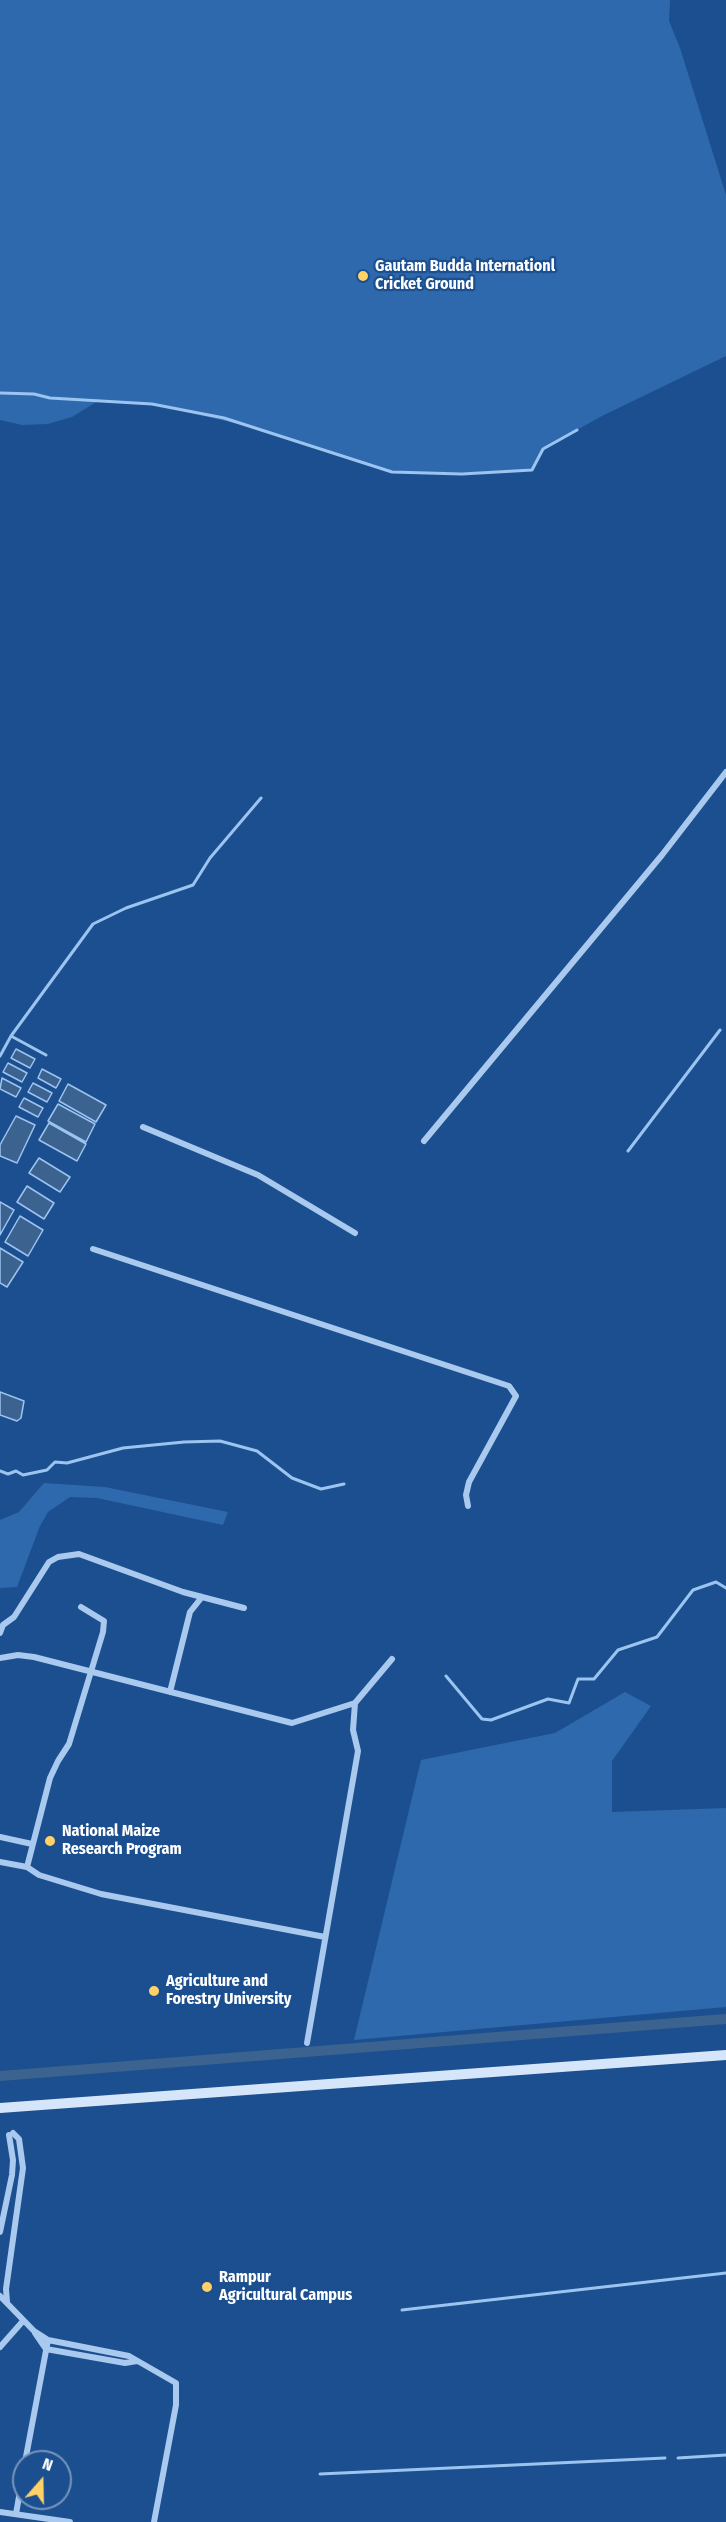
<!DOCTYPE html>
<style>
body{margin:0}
#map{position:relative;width:726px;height:2522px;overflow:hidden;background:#1b4f8f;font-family:"Fira Sans Condensed",sans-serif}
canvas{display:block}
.north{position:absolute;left:12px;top:2450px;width:60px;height:60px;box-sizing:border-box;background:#1b4f8f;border:2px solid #7695bc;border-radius:50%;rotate:20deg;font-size:16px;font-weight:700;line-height:24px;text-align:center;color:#fff}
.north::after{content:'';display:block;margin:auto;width:21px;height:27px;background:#ffd166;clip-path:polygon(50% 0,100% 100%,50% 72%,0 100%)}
</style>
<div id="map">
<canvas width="726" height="2522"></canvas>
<div class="north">N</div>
</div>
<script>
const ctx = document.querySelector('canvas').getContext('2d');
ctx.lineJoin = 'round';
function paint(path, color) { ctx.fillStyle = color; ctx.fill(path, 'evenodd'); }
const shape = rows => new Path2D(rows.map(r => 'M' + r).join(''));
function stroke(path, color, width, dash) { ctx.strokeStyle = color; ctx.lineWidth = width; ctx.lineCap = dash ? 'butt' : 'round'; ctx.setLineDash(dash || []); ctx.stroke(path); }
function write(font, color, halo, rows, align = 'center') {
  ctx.font = font + ' "Fira Sans Condensed",sans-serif'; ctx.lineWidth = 4.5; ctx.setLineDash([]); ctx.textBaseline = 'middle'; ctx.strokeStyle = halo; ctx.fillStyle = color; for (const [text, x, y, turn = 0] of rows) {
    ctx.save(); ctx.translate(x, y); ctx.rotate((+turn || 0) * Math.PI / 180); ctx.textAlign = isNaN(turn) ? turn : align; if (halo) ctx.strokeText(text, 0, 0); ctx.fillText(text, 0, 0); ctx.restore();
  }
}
const green = shape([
 [0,0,670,0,669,21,680,48,726,195,726,356,602,416,543,449,532,470,494,473,392,472,251,427,152,404,98,401,72,417,48,424,22,425,0,420],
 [44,1483,105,1487,228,1512,223,1525,97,1498,70,1497,48,1512,40,1526,17,1587,0,1588,0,1520,19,1512],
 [625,1692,651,1706,612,1761,612,1812,726,1808,726,2007,354,2040,421,1760,555,1733]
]);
const water = shape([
 [16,1049,35,1059,30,1068,11,1058,16,1049],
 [8,1063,27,1073,22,1082,3,1072,8,1063],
 [42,1069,61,1079,56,1088,38,1078,42,1069],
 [2,1078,21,1088,16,1097,0,1089,2,1078],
 [33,1083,52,1093,47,1102,28,1092,33,1083],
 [68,1084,106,1105,96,1122,59,1101,68,1084],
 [24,1098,43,1108,38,1117,19,1107,24,1098],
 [58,1104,95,1124,86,1142,48,1121,58,1104],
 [16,1116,35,1125,17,1163,0,1156,0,1145,16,1116],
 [49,1123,86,1144,77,1161,39,1140,49,1123],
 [39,1158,70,1177,60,1192,29,1173,39,1158],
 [27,1186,54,1203,44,1219,17,1202,27,1186],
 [0,1202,14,1210,0,1235,0,1202],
 [20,1216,43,1230,28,1256,5,1242,20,1216],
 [0,1248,23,1262,7,1287,0,1283,0,1248],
 [0,1392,24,1401,21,1418,17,1421,0,1415,0,1392]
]);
const stream = shape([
 [0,393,34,394,50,398,152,404,224,418,392,472,462,474,532,470,543,449,577,430],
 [11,1036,46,1055],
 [0,1056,11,1036,93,924,126,908,193,885,210,858,261,798],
 [628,1151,720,1030],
 [0,1471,8,1474,16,1471,23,1475,47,1470,55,1462,67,1463,123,1448,184,1442,220,1441,257,1451,292,1478,321,1489,344,1484],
 [446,1676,482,1719,491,1720,548,1699,569,1703,578,1679,594,1679,618,1650,657,1637,693,1590,716,1582,726,1588],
 [402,2310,726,2273],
 [678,2458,726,2455],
 [320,2474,665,2458]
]);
const canal = shape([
 [0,2076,726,2019]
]);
const street = shape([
 [143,1127,258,1175,355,1233],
 [424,1141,662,855,726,772],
 [93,1249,509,1386,516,1396,469,1482,466,1495,468,1506],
 [81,1607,104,1621,103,1632,69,1744,58,1761,50,1778,27,1867,39,1875,101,1894,325,1937],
 [0,1633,3,1625,14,1617,49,1562,58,1557,79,1554,183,1592,244,1608],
 [0,1658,18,1655,34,1657,292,1723,355,1703],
 [170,1692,190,1612,202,1597],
 [0,1837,32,1844],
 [0,1862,27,1867],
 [307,2043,358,1751,353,1730,355,1703,392,1659],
 [0,2232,12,2175,13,2160,9,2135],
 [0,2296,34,2331,48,2340,129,2356,176,2383,176,2405,154,2522],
 [7,2302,6,2289,23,2168,19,2139,13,2133],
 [35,2333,46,2349,125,2363,137,2361],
 [0,2347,23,2321],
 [25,2462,48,2340],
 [0,2512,70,2522],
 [16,2514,24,2468]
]);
const secondary = shape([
 [0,2108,726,2055]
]);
const markers = [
 [363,276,6,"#ffd166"],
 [50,1841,6,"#ffd166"],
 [154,1991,6,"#ffd166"],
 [207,2287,6,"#ffd166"]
];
const poiNames = [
 ["Gautam Budda Internationl",375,267],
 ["Cricket Ground",375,285],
 ["National Maize",62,1832],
 ["Research Program",62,1850],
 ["Agriculture and",166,1982],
 ["Forestry University",166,2000],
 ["Rampur",219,2278],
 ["Agricultural Campus",219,2296]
];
paint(green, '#2e69ad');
paint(water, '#3c6290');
stroke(water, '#9cc4f0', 1.5);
stroke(stream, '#9cc4f0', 3);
stroke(canal, '#3c6290', 10);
stroke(street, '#a9c9ee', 6);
stroke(secondary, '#d6e6fa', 10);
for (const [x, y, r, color] of markers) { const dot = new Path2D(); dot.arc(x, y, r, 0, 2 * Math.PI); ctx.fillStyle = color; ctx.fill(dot); stroke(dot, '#1b4f8f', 2); }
write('bold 16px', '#fff', '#1b4f8f', poiNames, 'left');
</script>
